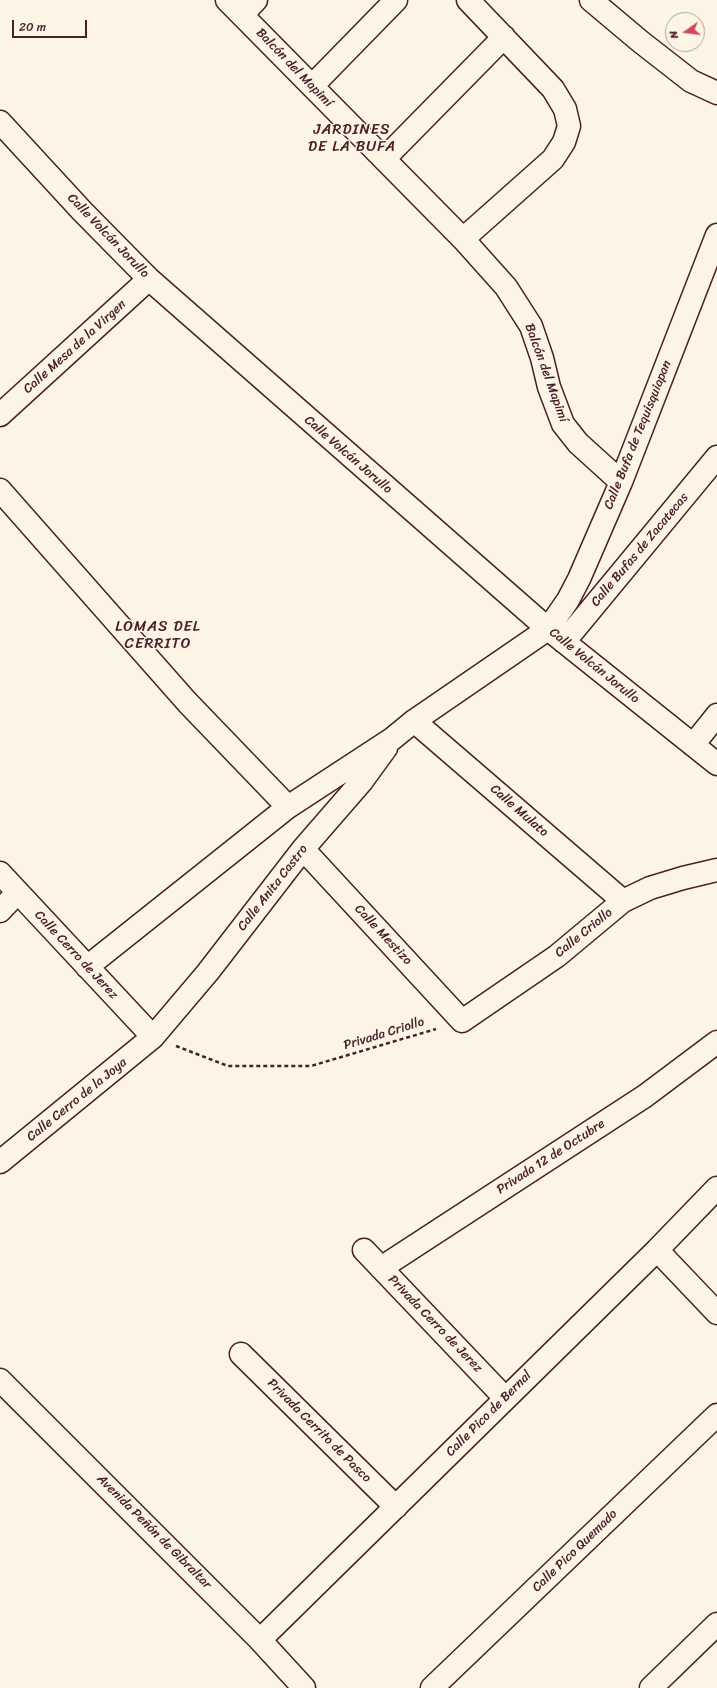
<!DOCTYPE html>
<meta charset="utf-8">
<style>
body{margin:0}
#map{position:relative;width:717px;height:1688px;overflow:hidden;background:#fcf5e5;font-family:Sriracha,sans-serif}
canvas{display:block}
.north{position:absolute;left:665px;top:12px;width:40px;height:40px;box-sizing:border-box;background:#fcf5e5;border:1px solid #b59f9b;border-radius:50%;rotate:256deg;font-size:11px;font-weight:700;line-height:16px;text-align:center;color:#4a1f2b}
.north::after{content:'';display:block;margin:auto;width:14px;height:18px;background:#d1495b;clip-path:polygon(50% 0,100% 100%,50% 72%,0 100%)}
.scale{position:absolute;left:12px;top:20px;width:75px;height:18px;box-sizing:border-box;border:2px solid #4a1f2b;border-top:0;padding-left:5px;font-size:12px;line-height:14px;white-space:nowrap;color:#4a1f2b;-webkit-text-stroke:3px #fcf5e5;paint-order:stroke}
</style>
<div id="map">
<canvas width="717" height="1688"></canvas>
<div class="north">N</div>
<div class="scale">20 m</div>
</div>
<script>
const ctx = document.querySelector('canvas').getContext('2d');
ctx.lineJoin = 'round';
const shape = rows => new Path2D(rows.map(r => 'M' + r).join(''));
function stroke(path, color, width, dash) { ctx.strokeStyle = color; ctx.lineWidth = width; ctx.lineCap = dash ? 'butt' : 'round'; ctx.setLineDash(dash || []); ctx.stroke(path); }
function write(font, color, halo, rows, align = 'center') {
  ctx.font = font + ' Sriracha,sans-serif'; ctx.lineWidth = 3; ctx.setLineDash([]); ctx.textBaseline = 'middle'; ctx.strokeStyle = halo; ctx.fillStyle = color; for (const [text, x, y, turn = 0] of rows) {
    ctx.save(); ctx.translate(x, y); ctx.rotate((+turn || 0) * Math.PI / 180); ctx.textAlign = isNaN(turn) ? turn : align; if (halo) ctx.strokeText(text, 0, 0); ctx.fillText(text, 0, 0); ctx.restore();
  }
}
const path = shape([
 [176,1046,228,1066,311,1066,436,1029]
]);
const minor = shape([
 [227,0,463,239,506,287,531,326,542,358,549,387,563,424,578,443,621,482],
 [591,0,641,42,691,81,717,93],
 [242,15,256,0],
 [312,86,396,0],
 [0,122,82,211,149,279,548,629,717,764],
 [384,159,504,37],
 [463,239,553,159,564,142,569,126,565,109,553,89,468,0],
 [0,415,149,279],
 [0,490,187,702,288,807],
 [564,642,717,457],
 [414,721,623,901],
 [693,745,717,715],
 [303,849,462,1021,557,956,623,901,650,888,683,878,717,870],
 [0,873,153,1037],
 [0,911,17,893],
 [87,967,288,807,392,739,414,721,548,629,568,600,579,579,621,482,717,235],
 [0,1162,153,1037,208,972,303,849,362,781,386,748],
 [364,1250,505,1398],
 [657,1250,717,1313],
 [381,1268,645,1096,717,1042],
 [241,1354,396,1507],
 [0,1380,260,1640,304,1688],
 [260,1640,657,1250,717,1188],
 [432,1688,717,1415],
 [651,1688,717,1624]
]);
const streetNames = [
 ["Balcón del Mapimí",294,68,46],
 ["Calle Volcán Jorullo",108,236,46],
 ["Calle Mesa de la Virgen",75,347,-42],
 ["Balcón del Mapimí",546,373,70],
 ["Calle Bufa de Tequisquiapan",638,435,-68],
 ["Calle Volcán Jorullo",348,455,41],
 ["Calle Bufas de Zacatecas",640,550,-50],
 ["Calle Volcán Jorullo",594,666,39],
 ["Calle Mulato",519,811,41],
 ["Calle Anita Castro",273,888,-52],
 ["Calle Criollo",584,933,-39],
 ["Calle Mestizo",383,935,47],
 ["Calle Cerro de Jerez",76,955,47],
 ["Privada Criollo",384,1034,-17],
 ["Calle Cerro de la Joya",77,1100,-39],
 ["Privada 12 de Octubre",551,1157,-33],
 ["Privada Cerro de Jerez",435,1324,46],
 ["Calle Pico de Bernal",489,1414,-45],
 ["Privada Cerrito de Pasco",319,1431,45],
 ["Avenida Peñón de Gibraltar",154,1532,45],
 ["Calle Pico Quemado",575,1551,-44]
];
const quarterNames = [
 ["JARDINES",352,130],
 ["DE LA BUFA",352,147],
 ["LOMAS DEL",158,627],
 ["CERRITO",158,644]
];
stroke(minor, '#4a1f2b', 25);
stroke(path, '#4a1f2b', 2.5, [4, 3]);
stroke(minor, '#fcf5e5', 22);
write('13px', '#4a1f2b', '#fcf5e5', streetNames);
ctx.letterSpacing = '1px';
write('15px', '#4a1f2b', '#fcf5e5', quarterNames);
ctx.letterSpacing = '0px';
</script>
